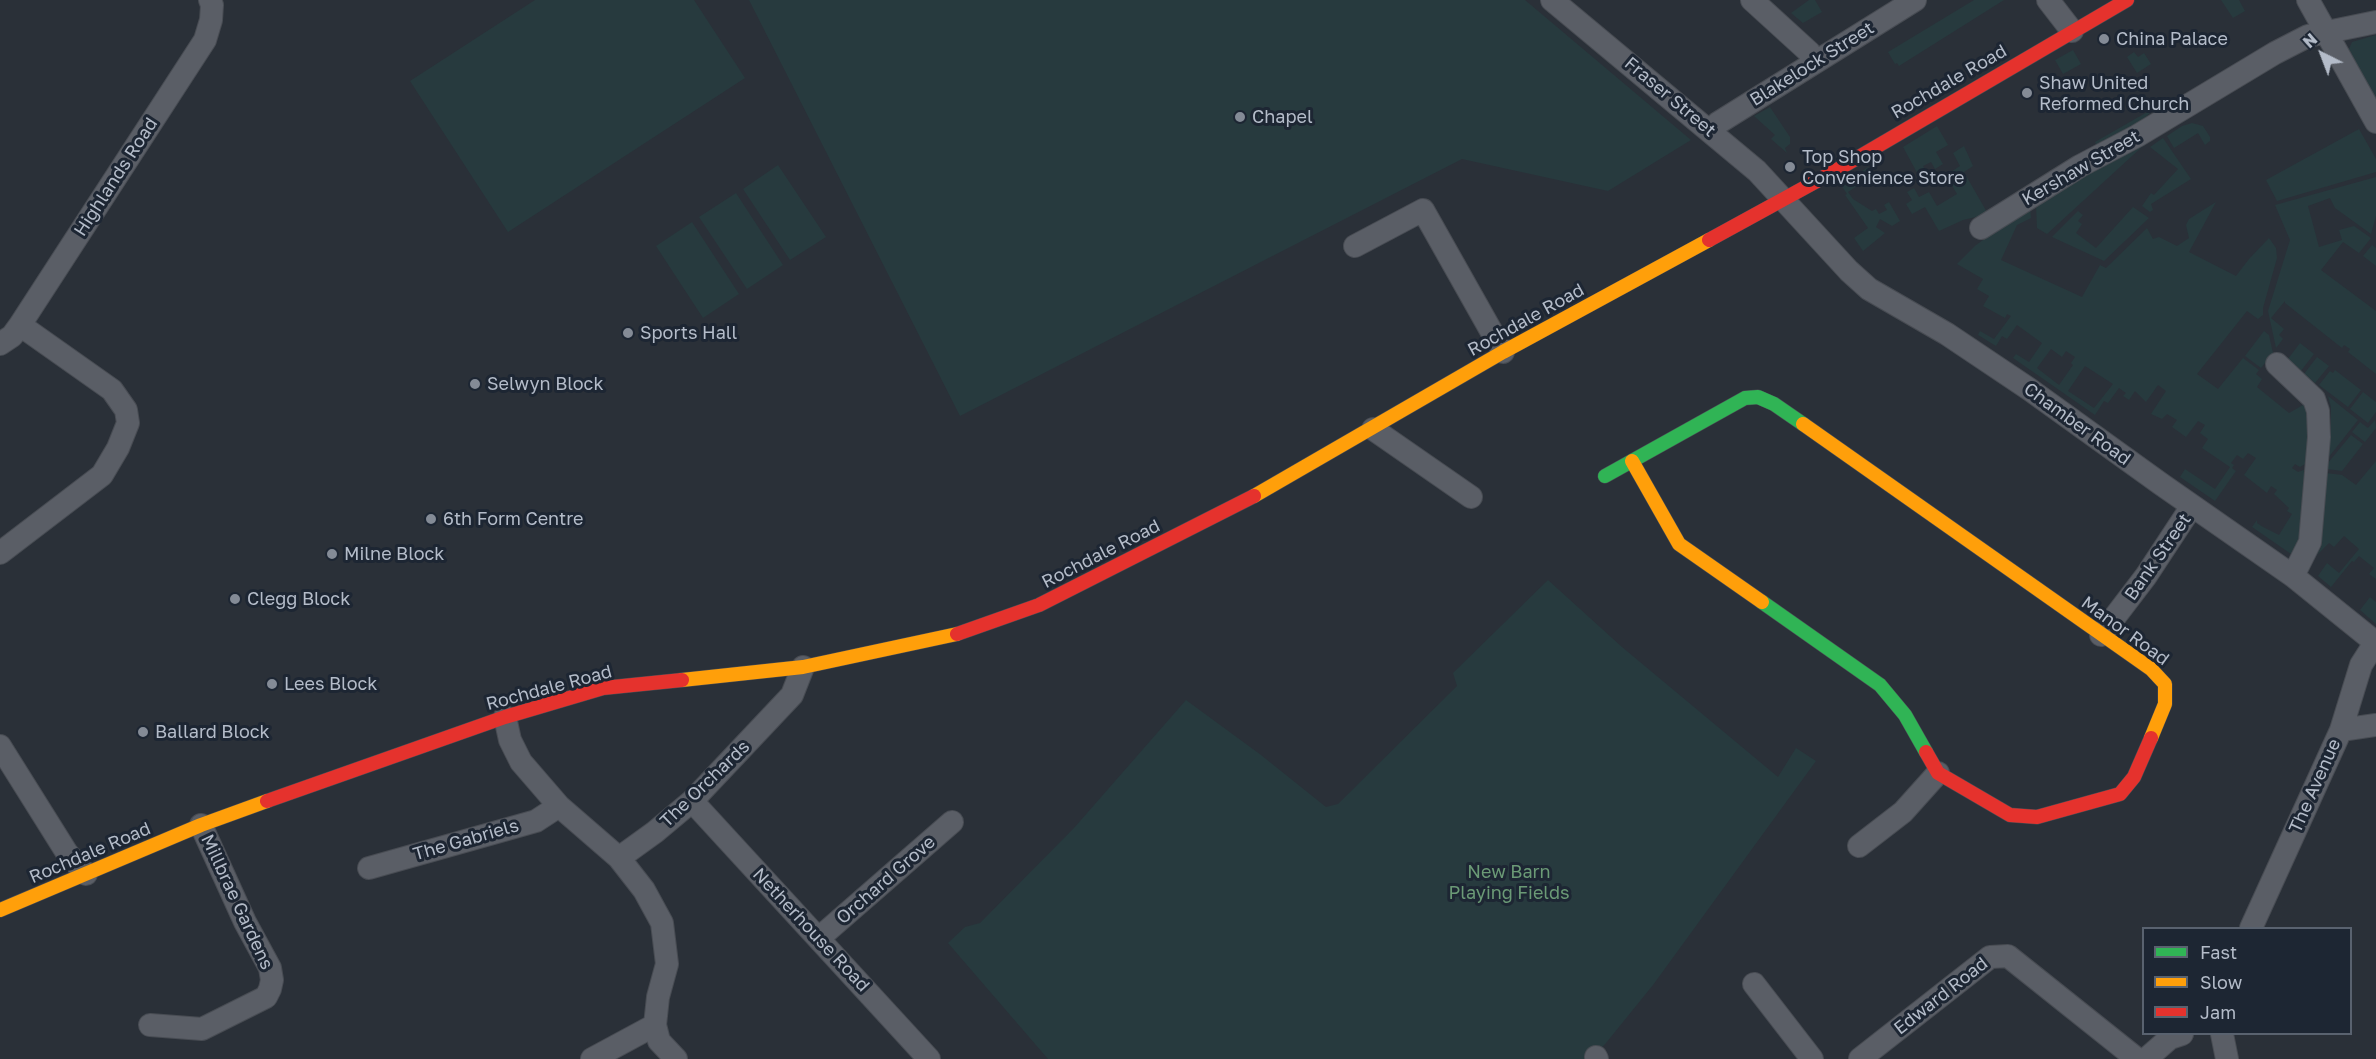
<!DOCTYPE html>
<style>
body{margin:0}
#map{position:relative;width:2376px;height:1059px;overflow:hidden;background:#2a3038;font-family:"Golos Text",sans-serif}
canvas{display:block}
.legend{position:absolute;left:2142px;top:927px;width:210px;height:108px;box-sizing:border-box;background:#1d2633;border:2px solid #59626f;margin:0;padding:8px 10px;list-style:none;font-size:18px;color:#b4bcc9}
.legend li{display:flex;align-items:center;gap:12px;height:30px}
.legend b{width:30px;border:2px solid #59626f}
.north{position:absolute;left:2292px;top:24px;width:60px;height:60px;-webkit-text-stroke:4px #1d2633;paint-order:stroke;rotate:318deg;font-size:16px;font-weight:700;line-height:24px;text-align:center;color:#b4bcc9}
.north::after{content:'';display:block;margin:auto;width:21px;height:27px;background:#b4bcc9;clip-path:polygon(50% 0,100% 100%,50% 72%,0 100%)}
</style>
<div id="map">
<canvas width="2376" height="1059"></canvas>
<ul class="legend">
<li><b style="height:8px;background:#30b455"></b>Fast</li>
<li><b style="height:8px;background:#ff9f0a"></b>Slow</li>
<li><b style="height:8px;background:#e5322d"></b>Jam</li>
</ul>
<div class="north">N</div>
</div>
<script>
const ctx = document.querySelector('canvas').getContext('2d');
ctx.lineJoin = 'round';
function paint(path, color) { ctx.fillStyle = color; ctx.fill(path, 'evenodd'); }
const shape = rows => new Path2D(rows.map(r => 'M' + r).join(''));
function stroke(path, color, width, dash) { ctx.strokeStyle = color; ctx.lineWidth = width; ctx.lineCap = dash ? 'butt' : 'round'; ctx.setLineDash(dash || []); ctx.stroke(path); }
function write(font, color, halo, rows, align = 'center') {
  ctx.font = font + ' "Golos Text",sans-serif'; ctx.lineWidth = 6; ctx.setLineDash([]); ctx.textBaseline = 'middle'; ctx.strokeStyle = halo; ctx.fillStyle = color; for (const [text, x, y, turn = 0] of rows) {
    ctx.save(); ctx.translate(x, y); ctx.rotate((+turn || 0) * Math.PI / 180); ctx.textAlign = isNaN(turn) ? turn : align; if (halo) ctx.strokeText(text, 0, 0); ctx.fillText(text, 0, 0); ctx.restore();
  }
}
const green = shape([
 [535,0,694,0,745,78,508,232,410,81],
 [749,0,1525,0,1691,140,1608,191,1462,159,960,416],
 [1809,0,1815,0,1822,12,1803,23,1791,13],
 [1974,0,2004,0,1899,66,1897,63,1895,64,1888,52],
 [2221,0,2239,0,2245,11,2233,18],
 [2376,35,2376,101,2349,49,2352,42],
 [2073,50,2081,64,2063,74,2055,60],
 [2134,52,2138,57,2144,53,2151,64,2137,73,2127,57],
 [1770,107,1790,137,1790,144,1785,148,1787,153,1771,139,1775,135,1754,116],
 [2149,111,2150,113,2138,124,2098,149,2095,142],
 [2192,123,2203,126,2210,137,2210,141,2205,145,2198,133,2174,148,2167,136,2182,126],
 [1937,126,1948,145,1936,152,1943,164,1935,169,1931,162,1923,166,1927,174,1920,178,1903,147],
 [2359,129,2376,159,2376,172,2277,201,2266,180],
 [2163,138,2191,179,2151,204,2153,210,2150,212,2142,206,2151,193,2154,195,2178,169,2150,147],
 [2144,145,2047,234,2037,228,2036,204,2105,163],
 [1964,146,1973,166,1964,172,1988,214,1963,220,1939,231,1925,207,1912,214,1906,204,1912,200,1907,192,1914,188,1919,197,1929,192,1937,206,1957,194,1946,175,1960,166,1953,153],
 [778,165,826,237,790,260,743,189],
 [1868,167,1873,176,1848,192,1853,199,1872,211,1876,209,1879,214,1887,210,1884,205,1889,202,1900,221,1892,226,1880,219,1876,227,1885,233,1863,251,1854,238,1868,228,1845,195,1847,194,1841,185],
 [2376,177,2376,216,2371,234,2335,208,2330,198,2308,206,2319,247,2342,240,2339,230,2354,226,2371,238,2359,253,2343,242,2321,270,2376,311,2376,374,2348,352,2350,349,2344,345,2342,348,2285,303,2285,301,2271,318,2284,329,2279,335,2283,339,2276,348,2268,311,2290,240,2275,205],
 [736,193,783,265,747,289,699,217],
 [2216,202,2189,252,2236,276,2249,259,2269,238,2276,248,2277,258,2263,308,2263,315,2258,319,2247,311,2197,374,2218,389,2243,358,2259,370,2256,374,2262,379,2257,387,2289,413,2303,405,2306,408,2309,414,2308,462,2300,467,2295,464,2292,468,2298,472,2307,469,2300,552,2294,556,2252,527,2257,520,2257,523,2263,527,2279,535,2292,514,2287,511,2289,508,2274,494,2277,490,2271,486,2267,493,2244,475,2256,458,2248,453,2243,459,2237,455,2231,463,2234,465,2232,468,2236,471,2215,501,2180,477,2185,469,2215,489,2230,467,2202,448,2208,439,2200,433,2205,425,2198,421,2186,437,2172,427,2177,420,2167,414,2162,419,2151,414,2166,391,2158,385,2146,402,2135,391,2129,400,2123,396,2126,393,2119,388,2108,403,2104,401,2095,415,2013,358,2016,354,2029,362,2042,343,2017,325,2007,339,2002,336,1996,346,1978,335,1980,331,1994,339,2011,316,2007,314,2005,318,1983,306,1989,296,1977,289,1983,279,1957,264,1976,245,2030,207,2031,218,2017,225,2001,260,2082,297,2100,265,2106,268,2147,228,2153,239,2159,237,2177,246,2189,238,2186,225,2189,219],
 [2051,349,2062,357,2066,351,2075,357,2071,363,2073,365,2059,385,2037,368],
 [2085,366,2113,384,2094,408,2068,391],
 [2133,207,2149,218,2104,261,2052,237,2078,211,2083,215,2078,221,2082,224,2076,233,2096,248],
 [692,222,739,294,703,318,656,246],
 [2372,245,2376,248,2376,266,2363,256],
 [2264,331,2269,335,2273,353,2261,368,2245,356],
 [2300,343,2314,354,2300,372,2288,359],
 [2317,357,2329,366,2315,383,2304,374],
 [2335,370,2361,390,2348,407,2319,385,2330,371,2333,373],
 [2363,392,2376,402,2376,412,2368,423,2350,409],
 [2328,396,2358,420,2328,458,2331,428,2331,407],
 [2375,420,2376,428,2365,442,2352,432,2360,422,2368,428],
 [2351,435,2363,444,2342,471,2327,469,2327,464],
 [2376,461,2376,579,2369,574,2374,568,2359,556,2354,562,2352,561,2331,587,2318,576,2327,563,2339,573,2359,549,2344,536,2334,547,2329,543,2317,555,2321,547,2326,473,2342,475,2356,485],
 [1548,580,1622,647,1778,777,1796,748,1816,761,1653,985,1606,1043,1590,1059,1048,1059,948,943,965,927,980,923,1074,828,1186,700,1261,755,1326,807,1338,804,1457,686,1453,673],
 [2370,597,2376,602,2376,624,2360,610]
]);
const street = shape([
 [1552,0,1757,171,1849,271,1869,289,1947,334,2029,389,2161,484,2293,576,2376,643],
 [1752,0,1809,52,1816,62],
 [2048,0,2072,31],
 [2308,0,2376,122],
 [1711,131,1718,123,1915,0],
 [1981,228,2080,166,2137,136,2275,53,2308,36,2376,22],
 [1355,246,1423,210,1503,352],
 [0,344,12,336,20,325,205,40,211,20,212,5,210,0],
 [2277,364,2314,399,2318,411,2319,437,2310,542,2293,576],
 [1373,429,1471,497],
 [0,553,102,475,118,448,128,423,126,410,112,390,20,325],
 [2101,635,2146,576,2192,506],
 [505,717,510,740,521,762,559,806,619,858,644,890,662,923,667,964,658,997,655,1025,659,1041,676,1059],
 [2341,730,2376,725],
 [0,746,67,853,86,874],
 [692,801,929,1059],
 [1859,846,1903,812,1938,773],
 [619,858,655,832,692,801,792,695,803,667],
 [369,868,536,821,559,806],
 [2251,928,2341,730,2361,665,2375,643],
 [819,938,952,822],
 [1754,984,1812,1059],
 [150,1025,202,1029,266,997,270,989,272,980,270,968,245,922,201,825],
 [2222,1034,2227,1059],
 [1596,1057,1597,1059],
 [592,1059,655,1025],
 [1860,1059,1990,957,2008,956,2137,1059],
 [2146,1059,2170,1038,2182,1034]
]);
const fast = shape([
 [1605,476,1745,398,1758,397,1774,404,1803,424],
 [1762,602,1880,685,1905,715,1926,752]
]);
const slow = shape([
 [1803,424,2151,669,2165,684,2165,704,2151,738],
 [1632,461,1679,544,1762,602],
 [1254,496,1503,352,1709,240],
 [682,680,803,667,957,634],
 [0,910,201,825,267,801]
]);
const jam = shape([
 [1709,240,1835,171,2127,0],
 [957,634,1039,605,1254,496],
 [1926,752,1938,773,2010,815,2037,817,2120,794,2134,777,2151,738],
 [267,801,505,717,603,688,682,680]
]);
const markers = [
 [2104,39,6,"#848b96"],
 [2027,93,6,"#848b96"],
 [1240,117,6,"#848b96"],
 [1790,167,6,"#848b96"],
 [628,333,6,"#848b96"],
 [475,384,6,"#848b96"],
 [431,519,6,"#848b96"],
 [332,554,6,"#848b96"],
 [235,599,6,"#848b96"],
 [272,684,6,"#848b96"],
 [143,732,6,"#848b96"]
];
const poiNames = [
 ["China Palace",2116,39],
 ["Shaw United",2039,83],
 ["Reformed Church",2039,104],
 ["Chapel",1252,117],
 ["Top Shop",1802,157],
 ["Convenience Store",1802,178],
 ["Sports Hall",640,333],
 ["Selwyn Block",487,384],
 ["6th Form Centre",443,519],
 ["Milne Block",344,554],
 ["Clegg Block",247,599],
 ["Lees Block",284,684],
 ["Ballard Block",155,732]
];
const streetNames = [
 ["Blakelock Street",1812,64,-32],
 ["Rochdale Road",1949,82,-30],
 ["Fraser Street",1670,97,40],
 ["Kershaw Street",2081,168,-30],
 ["Highlands Road",116,177,-57],
 ["Rochdale Road",1526,320,-29],
 ["Chamber Road",2077,424,36],
 ["Rochdale Road",1101,554,-27],
 ["Bank Street",2158,557,-55],
 ["Manor Road",2125,631,36],
 ["Rochdale Road",549,688,-15],
 ["The Orchards",705,784,-44],
 ["The Avenue",2315,786,-66],
 ["The Gabriels",466,840,-16],
 ["Rochdale Road",90,853,-23],
 ["Orchard Grove",886,880,-41],
 ["Millbrae Gardens",237,902,65],
 ["Netherhouse Road",811,930,47],
 ["Edward Road",1941,996,-38]
];
const parkNames = [
 ["New Barn",1509,872],
 ["Playing Fields",1509,893]
];
paint(green, '#273a3e');
stroke(street, '#484c53', 24);
stroke(fast, '#484c53', 15);
stroke(slow, '#484c53', 15);
stroke(jam, '#484c53', 15);
stroke(street, '#5a5e66', 22);
stroke(fast, '#30b455', 14);
stroke(slow, '#ff9f0a', 14);
stroke(jam, '#e5322d', 14);
for (const [x, y, r, color] of markers) { const dot = new Path2D(); dot.arc(x, y, r, 0, 2 * Math.PI); ctx.fillStyle = color; ctx.fill(dot); stroke(dot, '#1d2633', 2); }
write('18px', '#b4bcc9', '#1d2633', poiNames, 'left');
write('18px', '#b4bcc9', '#1d2633', streetNames);
write('18px', '#6b9a76', '#1d2633', parkNames);
</script>
